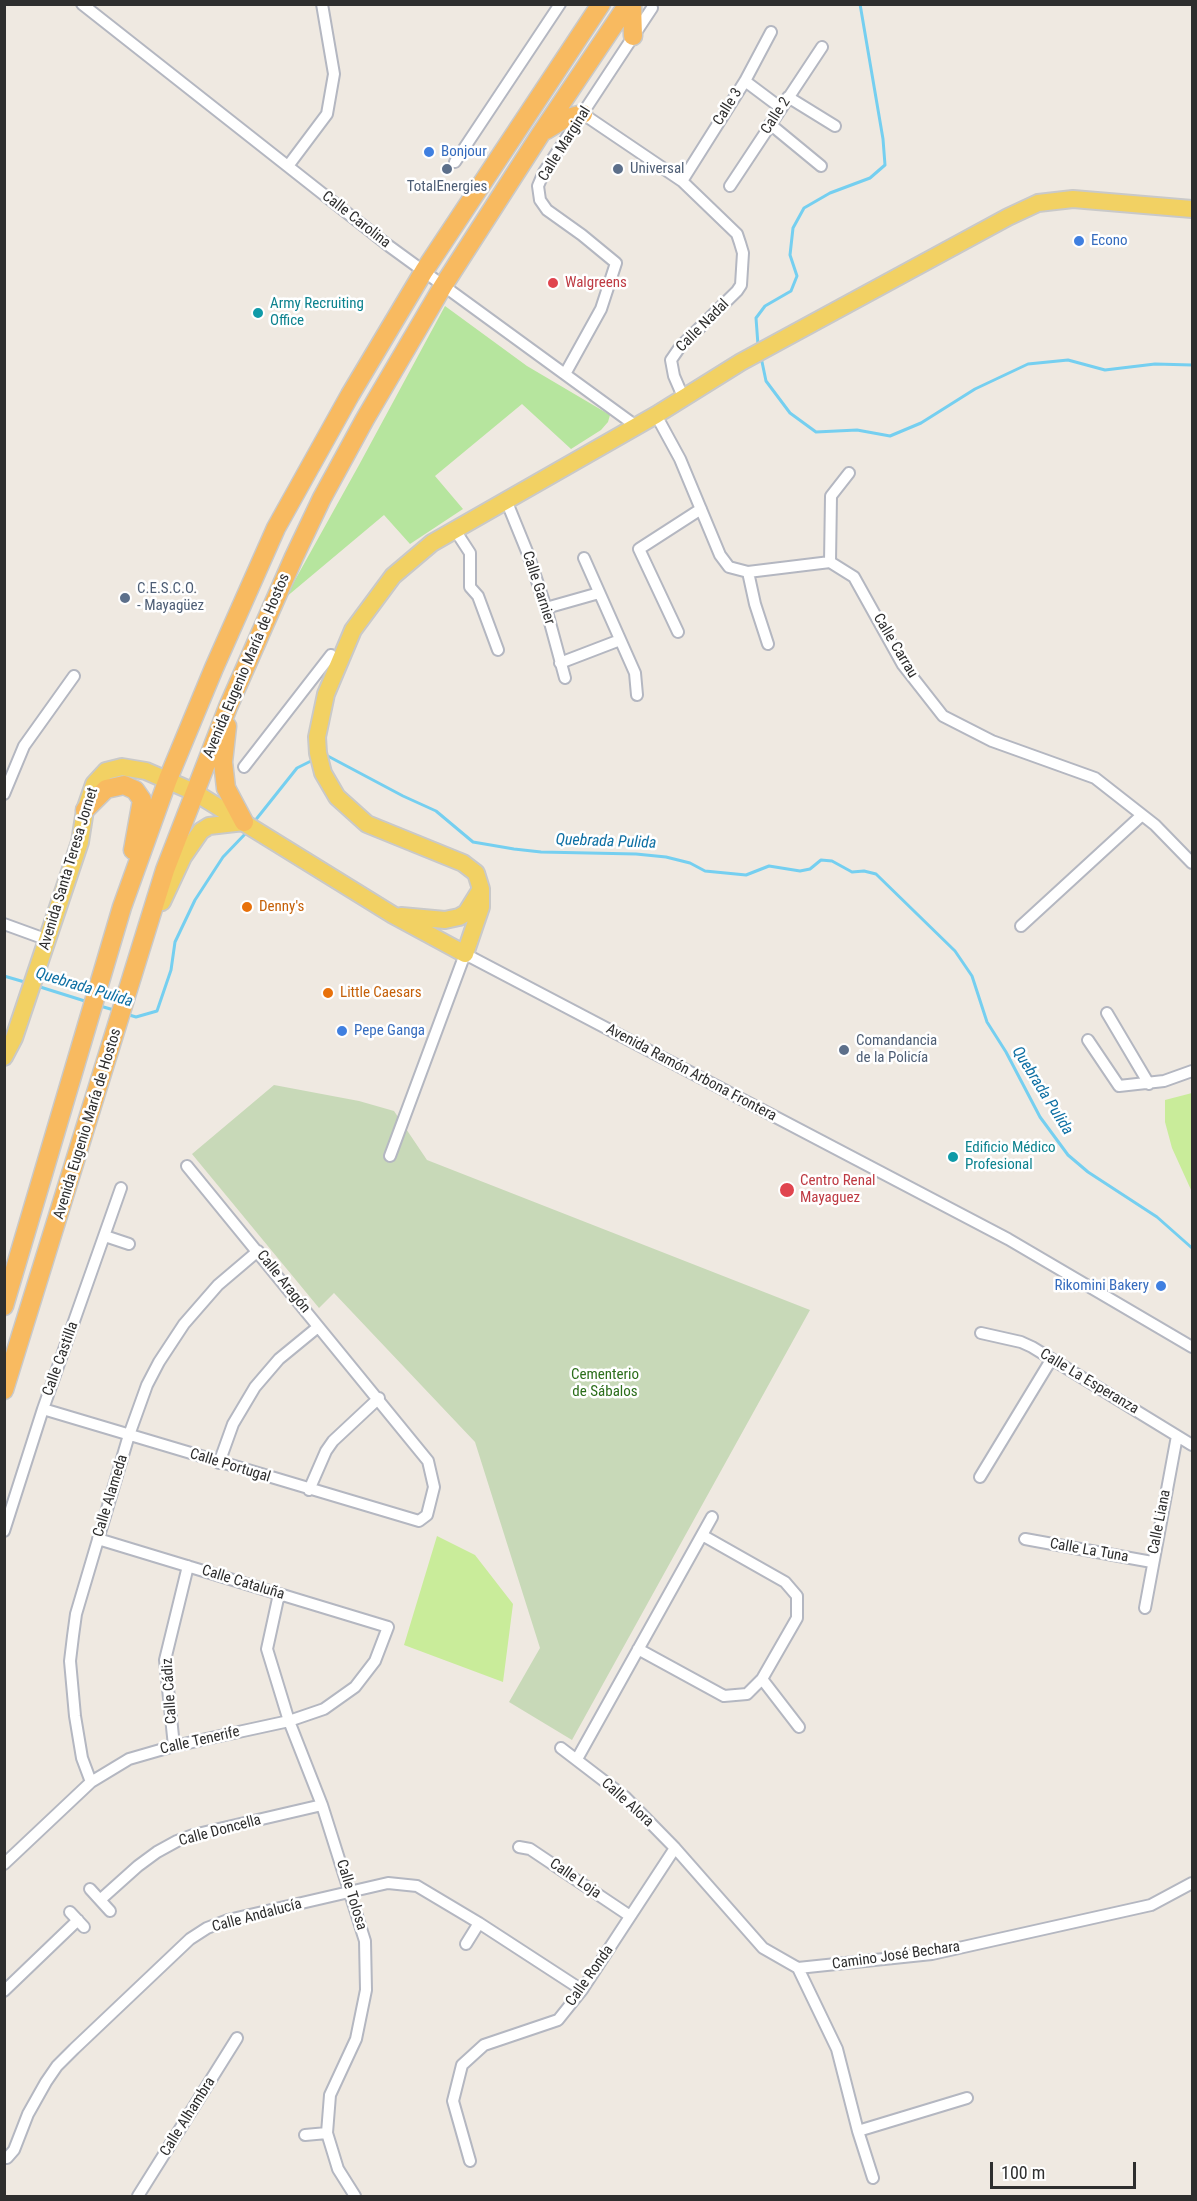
<!DOCTYPE html>
<meta charset="utf-8">
<style>
body{margin:0}
#map{position:relative;width:1197px;height:2201px;overflow:hidden;background:#efe9e1;font-family:"Roboto Condensed",sans-serif}
canvas{display:block}
.frame{position:absolute;inset:0;border:6px solid #2e2e2e;pointer-events:none}
.scale{position:absolute;left:990px;top:2162px;width:146px;height:27px;box-sizing:border-box;border:3px solid #2e2e2e;border-top:0;padding-left:8px;font-size:18px;line-height:21px;white-space:nowrap;color:#2e2e2e;-webkit-text-stroke:4px #fff;paint-order:stroke}
</style>
<div id="map">
<canvas width="1197" height="2201"></canvas>
<div class="frame"></div>
<div class="scale">100 m</div>
</div>
<script>
const ctx = document.querySelector('canvas').getContext('2d');
ctx.lineJoin = 'round';
function paint(path, color) { ctx.fillStyle = color; ctx.fill(path, 'evenodd'); }
const shape = rows => new Path2D(rows.map(r => 'M' + r).join(''));
function stroke(path, color, width, dash) { ctx.strokeStyle = color; ctx.lineWidth = width; ctx.lineCap = dash ? 'butt' : 'round'; ctx.setLineDash(dash || []); ctx.stroke(path); }
function write(font, color, halo, rows, align = 'center') {
  ctx.font = font + ' "Roboto Condensed",sans-serif'; ctx.lineWidth = 5; ctx.setLineDash([]); ctx.textBaseline = 'middle'; ctx.strokeStyle = halo; ctx.fillStyle = color; for (const [text, x, y, turn = 0] of rows) {
    ctx.save(); ctx.translate(x, y); ctx.rotate((+turn || 0) * Math.PI / 180); ctx.textAlign = isNaN(turn) ? turn : align; if (halo) ctx.strokeText(text, 0, 0); ctx.fillText(text, 0, 0); ctx.restore();
  }
}
const green = shape([
 [445,306,527,366,610,415,608,422,601,430,571,449,522,404,435,476,463,509,410,544,384,515,285,598,359,465]
]);
const cemetery = shape([
 [274,1085,359,1101,394,1111,427,1160,810,1310,572,1740,509,1702,540,1648,475,1442,334,1293,319,1308,192,1154]
]);
const pitch = shape([
 [1192,1093,1192,1192,1172,1148,1165,1122,1165,1100],
 [437,1536,475,1555,513,1604,503,1682,404,1645]
]);
const stream = shape([
 [758,345,756,318,765,306,791,291,797,276,790,255,793,228,804,208,830,193,870,178,885,165,883,139,860,4],
 [761,357,766,381,790,413,816,432,857,430,890,436,921,423,975,389,1028,364,1068,360,1105,370,1155,364,1192,365],
 [324,754,403,796,436,811,473,842,514,849,541,852,636,854,666,857,690,863,705,871,746,875,769,866,800,871,810,869,821,860,832,861,852,872,864,871,876,874,955,951,972,976,987,1022,1006,1052,1040,1117,1068,1155,1088,1172,1157,1217,1192,1248],
 [254,822,297,768,313,760],
 [4,976,28,983],
 [37,986,88,1002],
 [100,1006,114,1010],
 [126,1014,136,1017,157,1011,171,970,175,942,195,900,223,857,247,832]
]);
const minor = shape([
 [82,4,389,246,636,426],
 [745,81,781,108],
 [788,97,835,126],
 [583,114,682,181,737,234,740,243,743,253,741,285,737,291,680,347,671,360,674,376,684,399],
 [770,124,821,166],
 [455,162,560,4],
 [288,166,327,114,334,74,322,4],
 [682,181,745,81,771,32],
 [730,186,822,47],
 [565,374,601,309,616,263,582,235,547,210,540,200,538,186,544,172,652,8],
 [656,415,680,459,720,555,729,567,748,572,830,562,854,577,903,665,943,716,992,741,1095,778,1155,825,1192,863],
 [506,500,528,554,546,608,565,678],
 [455,530,470,553,470,587,478,596,498,650],
 [584,558,635,673,637,695],
 [830,562,831,496,849,473],
 [748,572,755,604,768,644],
 [546,608,599,593],
 [678,632,639,549,701,509],
 [560,663,620,640],
 [244,767,331,655],
 [4,794,24,746,74,676],
 [4,924,48,940],
 [1021,926,1142,815],
 [1107,1013,1149,1084],
 [1088,1040,1119,1086,1164,1081,1192,1071],
 [390,1156,465,954,1008,1239,1192,1347],
 [105,1236,129,1244],
 [981,1333,1021,1342,1032,1347,1192,1445],
 [43,1409,419,1521,427,1515,434,1487,428,1461,187,1166],
 [219,1463,233,1424,255,1387,279,1359,318,1327],
 [980,1477,1051,1360],
 [309,1490,326,1451,333,1441,379,1398],
 [4,1531,43,1409,121,1188],
 [1025,1539,1152,1562],
 [279,1594,267,1649,289,1721,322,1805,365,1941,366,1990,356,2039,330,2095,327,2133,338,2169,355,2196],
 [1145,1608,1177,1436],
 [638,1649,724,1696,747,1694,762,1679,797,1618,797,1596,785,1582,702,1535],
 [762,1679,799,1727],
 [174,1746,165,1660,188,1566],
 [561,1748,625,1797,675,1848,763,1948,798,1968,932,1954,1151,1905,1192,1883],
 [577,1759,712,1517],
 [91,1782,82,1758,75,1716,70,1661,73,1636,76,1614,129,1435,147,1385,159,1362,184,1324,218,1285,258,1251],
 [519,1847,530,1849,630,1916],
 [4,1864,91,1782,129,1759,174,1746,289,1721,324,1709,355,1687,375,1661,388,1627,98,1539],
 [90,1889,110,1911],
 [100,1900,138,1866,157,1852,177,1841,193,1835,322,1805],
 [70,1912,84,1927],
 [466,1944,479,1923],
 [798,1968,837,2049,858,2131,873,2178],
 [4,1991,78,1920],
 [858,2131,967,2098],
 [305,2135,327,2133],
 [4,2157,7,2158,14,2150,28,2114,46,2082,57,2066,74,2049,190,1939,207,1928,228,1920,388,1883,417,1886,479,1923,582,1990],
 [470,2161,453,2101,462,2065,484,2045,558,2020,582,1990,675,1848],
 [138,2196,237,2038]
]);
const primary = shape([
 [162,902,183,857,201,831,209,826,244,822],
 [401,916,445,920,459,917,466,913,481,889],
 [4,1057,14,1038,80,842,85,810,94,784,106,771,122,767,146,771,194,792,393,915,465,954,481,907,481,889,476,873,463,863,367,824,337,797,323,773,318,753,317,737,326,694,353,630,393,576,432,543,656,415,741,362,1008,217,1038,203,1073,199,1192,209]
]);
const trunk = shape([
 [632,4,633,36],
 [546,130,564,119,583,114],
 [227,726,223,762,226,788,244,822],
 [85,810,106,789,124,785,135,790,142,800,133,850],
 [4,1306,122,907,168,779,214,668,276,528,350,395,424,271,601,4],
 [4,1390,165,870,228,707,294,557,322,498,365,419,443,286,540,135,628,4]
]);
const markers = [
 [429,152,6,"#3f7fe0"],
 [447,169,6,"#5c6f8a"],
 [618,169,6,"#5c6f8a"],
 [1079,241,6,"#3f7fe0"],
 [553,283,6,"#e0444e"],
 [258,313,6,"#0f9aa8"],
 [125,598,6,"#5c6f8a"],
 [247,907,6,"#e8710a"],
 [328,993,6,"#e8710a"],
 [342,1031,6,"#3f7fe0"],
 [844,1050,6,"#5c6f8a"],
 [953,1157,6,"#0f9aa8"],
 [787,1190,8,"#e0444e"],
 [1161,1286,6,"#3f7fe0"]
];
const streetNames = [
 ["Calle 3",728,107,-58],
 ["Calle 2",776,116,-57],
 ["Calle Marginal",565,144,-58],
 ["Calle Carolina",356,220,38],
 ["Calle Nadal",703,326,-45],
 ["Calle Garnier",538,588,72],
 ["Calle Carrau",895,646,59],
 ["Avenida Eugenio María de Hostos",247,666,-67],
 ["Avenida Santa Teresa Jornet",69,869,-73],
 ["Avenida Ramón Arbona Frontera",691,1073,28],
 ["Avenida Eugenio María de Hostos",88,1124,-73],
 ["Calle Aragón",283,1282,51],
 ["Calle Castilla",61,1359,-70],
 ["Calle La Esperanza",1089,1382,31],
 ["Calle Portugal",230,1466,17],
 ["Calle Alameda",111,1496,-73],
 ["Calle Liana",1160,1522,-79],
 ["Calle La Tuna",1089,1551,10],
 ["Calle Cataluña",243,1583,17],
 ["Calle Cádiz",170,1691,-94],
 ["Calle Tenerife",200,1741,-13],
 ["Calle Alora",627,1803,42],
 ["Calle Doncella",220,1831,-15],
 ["Calle Loja",575,1879,34],
 ["Calle Tolosa",351,1895,73],
 ["Calle Andalucía",257,1916,-15],
 ["Camino José Bechara",896,1956,-8],
 ["Calle Ronda",590,1976,-55],
 ["Calle Alhambra",188,2117,-58]
];
const shopNames = [
 ["Bonjour",441,152],
 ["Econo",1091,241],
 ["Pepe Ganga",354,1031],
 ["Rikomini Bakery",1149,1286,"right"]
];
const serviceNames = [
 ["Universal",630,169],
 ["TotalEnergies",447,187,"center"],
 ["C.E.S.C.O.",137,589],
 ["- Mayagüez",137,606],
 ["Comandancia",856,1041],
 ["de la Policía",856,1058]
];
const healthNames = [
 ["Walgreens",565,283],
 ["Centro Renal",800,1181],
 ["Mayaguez",800,1198]
];
const cultureNames = [
 ["Army Recruiting",270,304],
 ["Office",270,321],
 ["Edificio Médico",965,1148],
 ["Profesional",965,1165]
];
const foodNames = [
 ["Denny's",259,907],
 ["Little Caesars",340,993]
];
const parkNames = [
 ["Cementerio",605,1375],
 ["de Sábalos",605,1392]
];
const waterNames = [
 ["Quebrada Pulida",606,842,2],
 ["Quebrada Pulida",84,988,17],
 ["Quebrada Pulida",1042,1091,58]
];
paint(green, '#b6e59e');
paint(cemetery, '#c8d9b8');
paint(pitch, '#c9ec9a');
stroke(stream, '#75cff0', 3);
stroke(minor, '#b4b7c1', 14);
stroke(primary, '#c9c9c9', 20);
stroke(trunk, '#c9c9c9', 21);
stroke(minor, '#fff', 10);
stroke(primary, '#f2d163', 16);
stroke(trunk, '#f8ba60', 18);
for (const [x, y, r, color] of markers) { const dot = new Path2D(); dot.arc(x, y, r, 0, 2 * Math.PI); ctx.fillStyle = color; ctx.fill(dot); stroke(dot, '#fff', 2); }
write('15px', '#2e2e2e', '#fff', streetNames);
write('15px', '#366cbe', '#fff', shopNames, 'left');
write('15px', '#4e5e75', '#fff', serviceNames, 'left');
write('15px', '#be3a42', '#fff', healthNames, 'left');
write('15px', '#0d838f', '#fff', cultureNames, 'left');
write('15px', '#c56008', '#fff', foodNames, 'left');
write('15px', '#2c6e1b', '#fff', parkNames);
write('italic 16px', '#0d6fa3', '#fff', waterNames);
</script>
